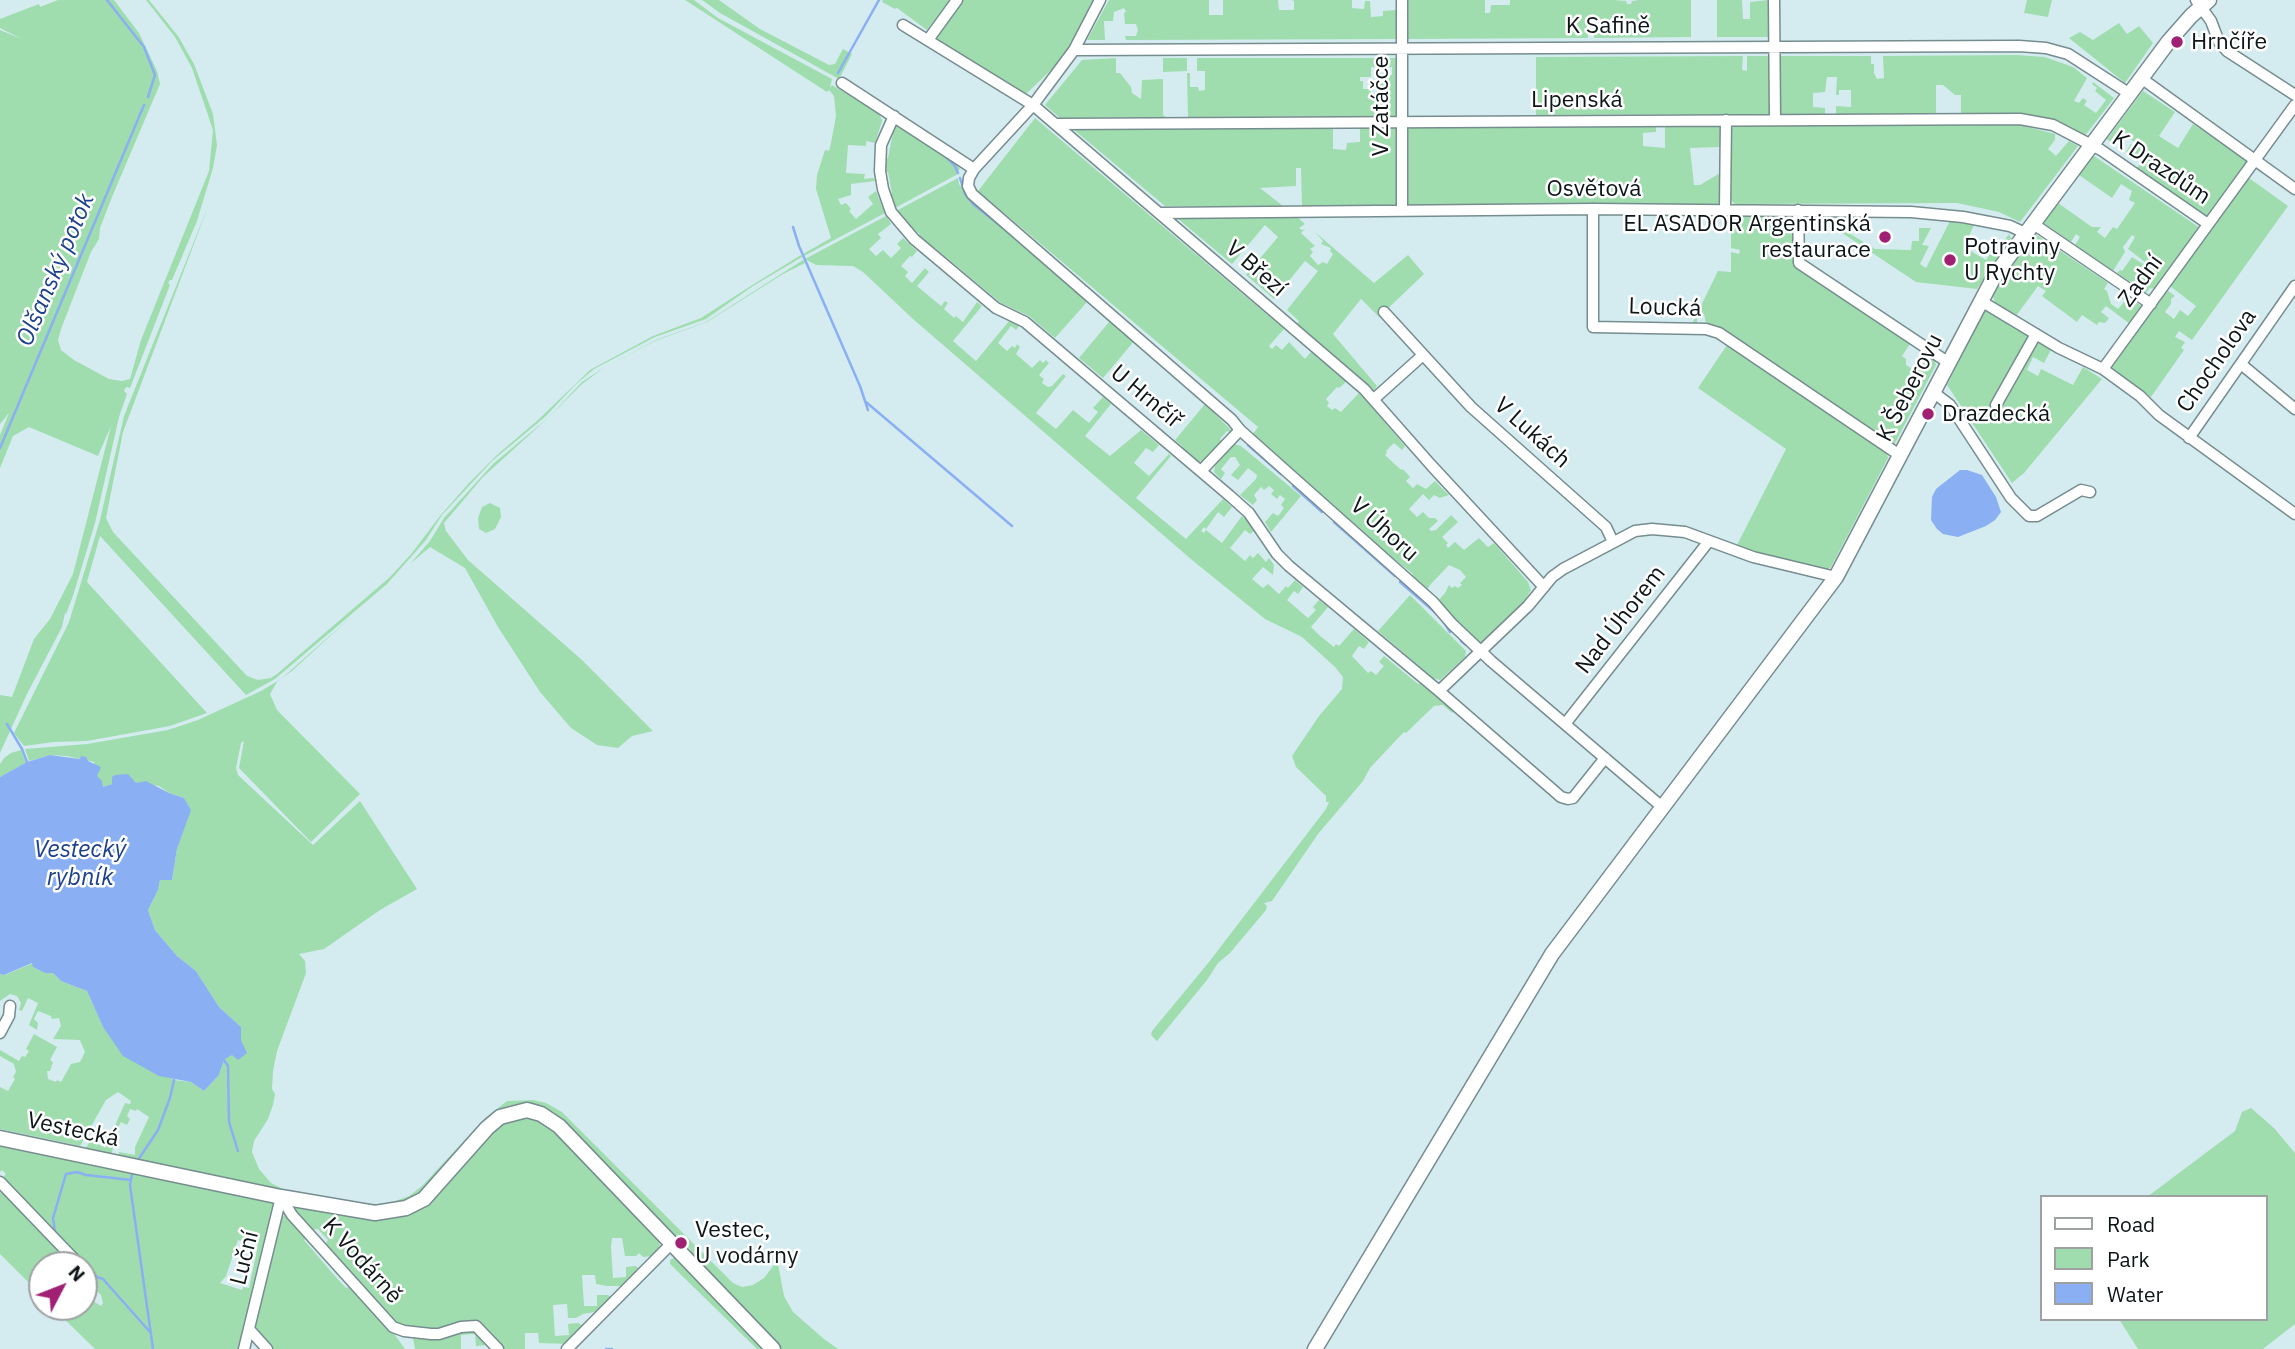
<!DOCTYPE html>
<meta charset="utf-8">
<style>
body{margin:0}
#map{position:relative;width:2295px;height:1349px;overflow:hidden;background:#d4ecf0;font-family:"IBM Plex Sans",sans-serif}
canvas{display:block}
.legend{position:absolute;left:2040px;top:1195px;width:228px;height:126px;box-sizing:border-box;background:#fff;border:2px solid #9ea1a2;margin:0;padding:9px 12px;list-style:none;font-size:21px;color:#0d1517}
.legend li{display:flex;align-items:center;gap:14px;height:35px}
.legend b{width:35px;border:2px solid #9ea1a2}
.north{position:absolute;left:28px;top:1251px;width:70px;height:70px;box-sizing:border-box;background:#fff;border:2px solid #9ea1a2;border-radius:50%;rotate:48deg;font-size:19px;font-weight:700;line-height:28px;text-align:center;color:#0d1517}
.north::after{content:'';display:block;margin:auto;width:24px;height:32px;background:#a02073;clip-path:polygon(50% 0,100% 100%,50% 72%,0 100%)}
</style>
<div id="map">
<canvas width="2295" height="1349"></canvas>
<ul class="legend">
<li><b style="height:9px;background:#fff"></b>Road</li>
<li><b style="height:19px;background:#9fddae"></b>Park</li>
<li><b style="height:19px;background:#8baff3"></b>Water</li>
</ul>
<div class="north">N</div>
</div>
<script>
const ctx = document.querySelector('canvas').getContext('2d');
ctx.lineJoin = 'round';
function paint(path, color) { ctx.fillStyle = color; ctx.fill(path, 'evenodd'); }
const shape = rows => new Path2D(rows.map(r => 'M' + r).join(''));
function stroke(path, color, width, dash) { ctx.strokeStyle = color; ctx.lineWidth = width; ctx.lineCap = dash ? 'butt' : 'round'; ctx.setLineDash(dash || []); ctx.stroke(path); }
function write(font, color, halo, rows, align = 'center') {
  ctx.font = font + ' "IBM Plex Sans",sans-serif'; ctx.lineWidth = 5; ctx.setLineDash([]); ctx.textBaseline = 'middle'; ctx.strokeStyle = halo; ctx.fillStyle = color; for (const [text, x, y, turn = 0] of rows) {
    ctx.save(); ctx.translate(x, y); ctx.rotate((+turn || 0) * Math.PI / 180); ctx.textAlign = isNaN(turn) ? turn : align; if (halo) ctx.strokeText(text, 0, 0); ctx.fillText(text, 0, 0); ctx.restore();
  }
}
const green = shape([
 [58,0,114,0,139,33,157,71,160,84,112,197,100,228,99,239,91,252,61,329,58,340,61,350,74,360,109,379,122,381,130,379,141,340,209,171,213,130,192,68,175,37,146,0,149,0,178,36,194,64,213,114,217,145,213,168,197,221,172,280,170,280,168,283,170,285,130,388,126,387,124,391,127,394,119,417,95,523,73,596,66,614,65,613,62,627,27,694,0,753,0,695,12,697,34,639,50,619,73,574,111,426,98,456,29,427,13,436,0,468,0,435,9,413,0,424,0,30,22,39,0,28,0,19,39,4,40,7],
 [685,0,694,0,718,18,832,79,830,88,832,85,879,113,882,121,875,143,866,141,866,146,848,145,846,173,865,174,864,179,874,178,875,181,851,184,851,195,838,199,841,205,846,203,851,209,849,211,856,219,873,204,868,197,876,191,885,213,804,256,803,254,831,238,816,189,817,175,825,150,829,151,831,143,836,116,834,96,829,90,827,92],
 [702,0,719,0,760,29,829,65,835,64,843,49,852,54,839,79,720,13],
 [883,0,949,0,927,30,897,8,895,9,882,2],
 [962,0,1094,0,1068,49,1051,70,1027,93,1016,91,934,38],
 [1109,0,1209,0,1209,15,1223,15,1223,0,1278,0,1279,10,1294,10,1294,1,1292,0,1352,0,1352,8,1364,9,1365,1,1370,1,1371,17,1383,16,1383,11,1396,10,1396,39,1126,40,1125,36,1136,36,1138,30,1136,24,1125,24,1124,13,1126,12,1124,8,1114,12,1113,21,1104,21,1105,40,1087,40],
 [1407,0,1485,0,1485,13,1490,13,1491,5,1510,5,1510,0,1613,0,1626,1,1627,4,1631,4,1632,1,1639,0,1691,0,1691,37,1594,38,1594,28,1588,28,1588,38,1407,39],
 [1717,0,1742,0,1743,19,1750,19,1750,2,1768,0,1768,37,1717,37],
 [2027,0,2052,0,2048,17,2024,13],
 [2119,23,2127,34,2139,26,2153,43,2125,83,2069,38,2080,32,2093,40],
 [2017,55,2045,57,2073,67,2087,78,2074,101,2079,103,2083,98,2087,101,2084,105,2096,113,2106,100,2095,91,2097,88,2092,84,2093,82,2114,98,2084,137,2039,117,2013,114,1961,114,1961,95,1955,95,1943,85,1936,85,1936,114,1836,114,1836,106,1851,107,1851,90,1839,90,1839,95,1836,95,1837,77,1827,77,1825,92,1813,93,1813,107,1825,108,1825,114,1781,115,1781,56,1871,56,1871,64,1874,64,1874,73,1877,79,1884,78,1883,56],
 [1743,56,1742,70,1747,71,1747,56,1769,56,1769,114,1536,115,1536,57],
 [1116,58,1116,73,1120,73,1131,87,1132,93,1141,99,1142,80,1163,79,1163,115,1166,117,1060,118,1045,105,1082,60],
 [1163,58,1187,58,1187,71,1163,72],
 [1197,58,1396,58,1397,116,1188,117,1187,73,1190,73,1190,87,1198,87,1199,91,1205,90,1205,71,1197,71],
 [1371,67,1392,67,1392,75,1379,75,1379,89,1376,89,1376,93,1371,93,1371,89,1363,89,1363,81,1360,81,1360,77,1371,77],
 [2143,91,2175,112,2159,136,2178,148,2193,124,2248,161,2207,217,2137,168,2144,157,2139,154,2134,160,2126,152,2131,144,2135,147,2137,144,2121,132,2112,143,2107,139],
 [1035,118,1284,329,1269,346,1272,349,1276,345,1282,350,1289,342,1305,359,1311,352,1346,382,1339,388,1337,387,1326,399,1329,403,1327,406,1332,410,1335,408,1341,412,1359,393,1364,398,1405,446,1402,450,1394,443,1386,451,1387,453,1385,455,1400,469,1404,470,1410,477,1406,481,1413,488,1417,484,1426,489,1435,481,1449,495,1440,498,1434,495,1429,500,1423,494,1409,509,1417,517,1423,512,1429,518,1435,518,1438,521,1429,529,1431,531,1436,530,1451,515,1458,522,1442,537,1448,543,1446,545,1448,548,1455,542,1464,550,1479,538,1488,547,1494,543,1528,582,1531,590,1526,598,1528,599,1484,642,1475,641,1458,627,1437,602,1445,593,1449,585,1452,588,1455,586,1458,588,1462,585,1460,583,1466,577,1460,570,1449,565,1430,585,1425,593,1410,580,1413,574,1393,558,1388,560,1369,543,1370,538,1366,534,1363,538,1349,526,1350,521,1347,518,1344,521,1326,503,1331,506,1333,505,1276,455,1272,457,1252,439,1245,427,1253,434,1258,427,978,191],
 [897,125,904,130,906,128,957,162,960,169,957,171,958,174,895,208,889,194,892,193,888,172,884,172,884,160,888,158,893,133,890,131],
 [2020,125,2055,134,2055,140,2048,149,2056,156,2069,141,2078,146,2020,222,1999,212,1957,203,1735,204,1731,200,1731,130,1734,126],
 [1656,126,1656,132,1643,133,1643,146,1665,148,1665,126,1720,126,1720,147,1690,148,1694,185,1700,185,1720,173,1720,204,1408,206,1407,127],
 [1333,127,1333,149,1346,150,1347,143,1360,142,1360,127,1396,127,1397,206,1302,206,1301,168,1296,168,1296,186,1260,188,1283,206,1165,206,1073,129],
 [2094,156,2200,228,2155,289,2150,288,2146,293,2117,273,2120,270,2122,271,2132,257,2143,264,2145,262,2128,249,2135,237,2132,235,2123,247,2125,252,2113,271,2075,245,2080,237,2076,234,2071,242,2043,223,2058,203,2092,227,2101,227,2097,232,2105,238,2113,227,2117,229,2135,203,2129,200,2132,191,2121,184,2112,198,2079,175],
 [958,178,959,184,968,196,995,221,1135,340,1103,378,1079,358,1109,322,1087,302,1055,338,1029,316,1001,303,935,248,933,250,917,237,920,234,916,231,913,229,911,231,896,211],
 [2249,178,2288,206,2192,340,2179,331,2175,337,2185,342,2181,348,2184,350,2151,397,2110,370,2167,290,2175,296,2171,299,2171,304,2165,312,2174,319,2180,310,2188,316,2196,306,2170,286],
 [209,204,123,432,106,518,113,532,247,676,258,680,271,678,277,674,390,577,412,553,440,516,469,483,497,455,538,420,590,370,653,336,701,318,754,284,801,255,802,257,753,286,706,319,655,337,594,369,575,385,546,416,492,461,442,515,426,540,387,584,275,679,246,695,100,536,87,582,207,713,170,726,87,741,54,742,24,746,14,733,69,622,100,520,124,416],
 [1731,215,1793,215,1794,265,1910,344,1902,356,1906,359,1906,365,1917,372,1924,362,1920,359,1925,354,1935,361,1936,365,1895,443,1893,444,1722,329,1706,323,1704,314,1697,314,1697,324,1692,324,1718,271,1731,272,1731,252,1739,254,1740,250,1731,248],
 [1815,215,1828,215,1833,222,1843,221,1844,230,1875,249,1911,250,1912,241,1919,241,1919,228,1931,228,1922,245,1929,246,1920,264,1926,268,1950,221,1974,225,1964,247,1986,260,1990,254,1993,256,2009,234,2011,238,1977,289,1916,282],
 [886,216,891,224,878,234,881,238,869,249,876,256,883,250,891,258,901,248,897,244,903,238,917,251,912,257,910,256,901,266,908,272,905,276,912,283,925,268,929,272,917,286,941,306,945,301,948,303,944,309,954,318,956,316,963,322,977,302,982,306,953,341,976,361,1009,321,1019,326,1016,330,1011,326,998,343,1007,351,1012,346,1015,348,1017,344,1020,347,1016,354,1032,368,1040,360,1043,363,1046,360,1049,363,1039,375,1044,379,1042,383,1048,387,1052,386,1063,374,1066,376,1036,413,1056,429,1073,410,1089,423,1098,412,1093,408,1103,397,1111,404,1085,436,1110,456,1141,430,1159,445,1153,452,1146,448,1134,463,1149,476,1169,454,1171,456,1136,498,1186,539,1223,499,1232,507,1224,517,1218,512,1206,529,1204,527,1201,531,1204,533,1206,530,1222,543,1242,516,1247,520,1254,531,1250,534,1245,530,1230,548,1245,561,1250,555,1253,558,1258,553,1266,562,1269,558,1274,565,1273,575,1263,567,1252,579,1263,588,1268,584,1279,594,1286,586,1288,588,1295,580,1303,587,1298,594,1294,591,1287,600,1308,618,1316,610,1313,607,1319,600,1328,607,1311,627,1319,635,1334,647,1336,644,1339,646,1354,629,1369,642,1364,649,1359,646,1352,656,1368,673,1371,671,1376,675,1384,666,1379,662,1384,656,1418,684,1422,683,1454,710,1452,713,1443,705,1434,706,1406,733,1404,732,1401,735,1370,768,1363,781,1318,834,1272,901,1264,903,1267,906,1266,910,1230,953,1218,963,1207,980,1157,1041,1151,1035,1152,1031,1209,962,1326,809,1329,802,1326,802,1326,796,1296,767,1292,756,1319,716,1342,689,1343,677,1335,667,1302,637,1265,619,1192,560,913,319,863,272,853,266,816,265,805,259],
 [1297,217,1305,224,1299,228,1302,230,1305,229,1301,233,1315,246,1310,249,1313,252,1310,256,1318,265,1323,262,1327,264,1333,254,1330,251,1331,248,1321,244,1323,241,1315,232,1374,283,1408,255,1424,274,1379,317,1361,299,1333,334,1377,386,1373,392,1295,327,1299,321,1287,310,1318,271,1305,261,1274,299,1246,275,1278,237,1265,225,1232,264,1177,218],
 [2035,234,2108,283,2104,289,2107,291,2111,304,2118,309,2125,301,2117,295,2120,292,2143,307,2130,324,2106,306,2101,312,2109,318,2105,323,2099,322,2097,325,2082,315,2077,322,2042,296,2046,291,2038,286,2016,316,1995,303,1993,296,2007,271],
 [803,260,805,263,783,274,707,322,655,341,605,367,582,384,549,417,483,477,444,523,446,531,468,560,582,660,653,731,632,736,618,748,597,745,571,728,540,692,498,627,465,568,430,547,410,564,430,541,444,518,493,464,549,417,582,382,605,367,656,340,706,322],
 [1985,310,2051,350,2044,363,2033,357,2027,370,2038,376,2041,369,2073,385,2083,367,2102,379,2024,473,2012,483,1947,385],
 [1727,345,1887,453,1888,458,1831,567,1827,570,1790,563,1737,545,1786,449,1698,388],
 [1205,404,1231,430,1230,432,1227,431,1220,439,1222,442,1206,460,1198,462,1181,449,1183,447,1175,440],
 [1234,444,1241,446,1301,496,1271,532,1265,522,1273,513,1278,516,1284,508,1281,505,1285,499,1280,495,1277,499,1271,494,1274,490,1269,486,1264,490,1261,487,1254,495,1257,500,1253,505,1240,495,1256,479,1257,475,1248,468,1238,480,1231,475,1240,465,1235,457,1231,457,1221,469,1225,473,1221,479,1214,472,1215,466],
 [490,503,500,508,501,517,495,529,486,533,479,529,478,518,482,507],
 [1410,595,1466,651,1465,657,1440,680,1433,678,1378,631],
 [352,616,293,670,277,682,270,694,277,710,360,794,311,842,239,768,244,741,241,743,236,768,238,775,313,845,360,801,417,889,380,910,324,949,299,954,305,961,306,973,277,1051,273,1071,272,1089,275,1094,273,1105,268,1119,254,1141,252,1152,259,1169,271,1183,283,1189,355,1203,379,1204,393,1202,409,1196,422,1186,484,1119,507,1101,533,1100,546,1103,562,1112,733,1283,742,1287,753,1285,764,1278,774,1265,778,1264,784,1296,793,1312,824,1339,838,1349,780,1349,692,1257,693,1256,690,1252,691,1250,687,1246,684,1246,665,1225,662,1227,525,1104,503,1108,496,1112,423,1192,404,1203,372,1208,119,1159,119,1152,135,1155,135,1147,149,1117,137,1109,136,1111,130,1109,127,1116,130,1119,127,1125,121,1122,109,1145,113,1147,112,1153,109,1155,87,1152,86,1148,91,1140,105,1148,125,1103,130,1104,131,1101,118,1092,106,1100,80,1146,0,1129,0,1087,8,1091,15,1079,13,1077,16,1072,14,1064,0,1056,0,1050,19,1061,22,1056,25,1057,29,1051,26,1049,34,1034,57,1047,50,1060,53,1062,50,1071,47,1071,48,1079,56,1082,57,1080,61,1082,71,1064,80,1062,85,1052,80,1040,53,1039,61,1026,59,1018,52,1019,51,1016,38,1011,34,1019,38,1023,37,1030,29,1025,38,1003,28,998,22,1011,19,1010,21,1003,17,996,10,994,0,1001,0,974,5,975,33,963,33,967,45,973,53,973,61,981,87,991,103,1027,174,1080,191,1082,204,1091,219,1075,224,1060,232,1054,241,1040,241,1027,219,1007,196,971,177,956,155,930,148,910,158,890,160,880,172,880,177,849,190,810,184,798,169,793,159,786,136,783,112,784,103,787,96,776,94,762,67,756,50,755,29,761,25,749,87,744,168,730,198,720,261,691,281,679],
 [21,750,26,763,0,777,0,764,4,758,11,753],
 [2251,1108,2274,1128,2295,1153,2295,1324,2263,1349,2138,1349,2119,1319,2265,1319,2265,1197,2147,1197,2235,1131,2242,1112],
 [525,1118,540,1121,567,1139,659,1241,660,1248,653,1256,643,1257,639,1253,636,1256,625,1256,622,1238,612,1238,611,1247,613,1278,626,1277,626,1267,636,1266,640,1270,625,1286,607,1286,596,1284,595,1275,582,1275,584,1306,597,1306,597,1295,608,1295,613,1298,600,1311,583,1314,576,1318,568,1318,567,1304,553,1305,555,1336,569,1335,568,1324,578,1323,585,1327,567,1344,539,1343,538,1333,525,1333,525,1349,502,1349,483,1328,443,1330,407,1325,398,1327,324,1245,328,1240,318,1229,309,1230,291,1205,407,1212,500,1125,508,1121],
 [0,1142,71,1161,273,1203,273,1214,238,1349,95,1349,52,1307,83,1309,93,1301,101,1306,103,1303,101,1295,90,1285,89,1278,84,1278,84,1265,77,1265,79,1260,66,1244,2,1179,6,1174,2,1170,0,1172],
 [238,1240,258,1245,249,1288,243,1287,242,1290,220,1283,226,1276],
 [3,1190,64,1250,54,1265,42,1265,42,1296,0,1254,0,1193],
 [286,1214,308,1237,304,1240,334,1275,346,1288,348,1287,359,1296,392,1331,405,1349,271,1349,253,1328,282,1217],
 [676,1257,768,1349,757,1349,670,1264,670,1260],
 [473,1329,488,1345,476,1346,475,1334,461,1335,461,1349,415,1349,413,1338,439,1338]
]);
const water = shape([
 [1960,470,1967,470,1982,475,1996,497,2001,512,1995,520,1986,526,1958,537,1943,534,1937,529,1931,520,1932,497,1936,489],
 [50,755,80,759,81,756,86,757,88,761,101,767,97,776,102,781,103,787,112,784,112,777,115,775,128,774,136,783,146,781,169,793,184,798,191,810,177,849,172,880,160,880,158,890,148,910,155,930,177,956,196,971,219,1007,241,1027,241,1040,247,1053,238,1060,232,1055,224,1060,219,1075,204,1091,191,1082,159,1076,123,1056,103,1027,87,991,61,981,53,973,45,973,33,967,32,963,4,975,0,974,0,777,27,762]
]);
const stream = shape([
 [107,0,144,47,155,75,148,97],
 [838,73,879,0],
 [946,157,955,166,958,173],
 [960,178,965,194,973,204,1012,235],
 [793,227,799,246,860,386,868,410],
 [866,402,1012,526],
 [1248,445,1281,474],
 [0,448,144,105],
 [1293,486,1322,512],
 [1334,522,1395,576],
 [1400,582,1437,614],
 [1444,622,1450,632],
 [1461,641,1466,645],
 [7,724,22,749,27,762],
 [224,1060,228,1066,229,1122,238,1151],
 [138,1160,158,1130,170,1098,174,1080],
 [132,1174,130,1185,153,1349],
 [61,1238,55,1232,53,1218,66,1174,77,1172,86,1175,131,1180],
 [77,1257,97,1277,103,1279,150,1332],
 [606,1349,612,1349]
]);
const minor = shape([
 [1100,0,1074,50,1033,105,974,169,969,178,968,186,972,194,1232,420,1240,430,1433,602,1452,624,1491,661,1661,806],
 [1774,0,1775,120],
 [2196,0,2211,21,2219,42,2227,51,2295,95],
 [903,25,1033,105,1364,389,1431,465,1544,587],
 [928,40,957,0],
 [1074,50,2019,46,2046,48,2068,54,2130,94],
 [2141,78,2295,189],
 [842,83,974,169],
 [894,116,881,145,880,171,883,189,891,212,914,239,996,308,1025,322,1230,496,1249,513,1277,554,1289,566,1439,691,1561,797,1568,799,1573,798,1605,758],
 [1056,124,2020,119,2053,125,2101,150,2208,224],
 [1593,209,1593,327,1706,329,1719,333,1901,456],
 [1725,209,1726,120],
 [1798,210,1799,263,1949,363],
 [1402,211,1402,0],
 [1161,213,1593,209,1911,212,1963,217,2010,226,2025,233],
 [2032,223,2151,304],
 [1981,301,2059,348,2103,369,2140,396,2159,415,2295,514],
 [1384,312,1471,407,1606,527,1613,542],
 [2241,364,2295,409],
 [2103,369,2295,105],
 [1933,392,1950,405,2011,498,2029,516,2037,516,2081,490,2090,492],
 [1374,399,1423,355],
 [1996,405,2036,334],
 [2189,438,2295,286],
 [1201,471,1240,430],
 [1439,691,1528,606,1552,577,1563,569,1635,531,1652,529,1685,532,1753,557,1836,577],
 [1565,724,1709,541],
 [0,1033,9,1016,10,1006],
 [0,1182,73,1258],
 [281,1197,292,1215,393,1327,404,1331,431,1334,439,1334,461,1327,476,1326,498,1349],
 [249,1329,267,1349],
 [244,1349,281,1197],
 [567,1349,672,1243]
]);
const tertiary = shape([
 [0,1138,281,1197,375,1213,406,1208,424,1199,487,1128,500,1117,527,1110,541,1114,559,1126,773,1349],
 [1315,1349,1552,954,1836,577,1995,275,2169,41,2191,16,2209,0]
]);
const markers = [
 [2177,42,7,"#a02073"],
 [1885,237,7,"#a02073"],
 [1950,260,7,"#a02073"],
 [1928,414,7,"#a02073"],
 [681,1243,7,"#a02073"]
];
const streetNames = [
 ["K Safině",1608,26],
 ["Lipenská",1577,100],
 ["V Zatáčce",1381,106,-90],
 ["K Drazdům",2161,168,34],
 ["Osvětová",1594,189],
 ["V Březí",1256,269,41],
 ["Zadní",2141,281,-54],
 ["Loucká",1665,308,2],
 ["Chocholova",2217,361,-55],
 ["K Šeberovu",1910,388,-63],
 ["U Hrnčíř",1146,397,40],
 ["V Lukách",1532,433,42],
 ["V Úhoru",1384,530,42],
 ["Nad Úhorem",1621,620,-52],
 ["Vestecká",73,1130,12],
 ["Luční",245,1258,-76],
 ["K Vodárně",362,1261,48]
];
const poiNames = [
 ["Hrnčíře",2191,42],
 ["EL ASADOR Argentinská",1871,224,"right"],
 ["restaurace",1871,250,"right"],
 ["Potraviny",1964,247],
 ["U Rychty",1964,273],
 ["Drazdecká",1942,414],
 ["Vestec,",695,1230],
 ["U vodárny",695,1256]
];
const waterNames = [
 ["Olšanský potok",56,270,-67],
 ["Vestecký",80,850],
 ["rybník",80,878]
];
paint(green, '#9fddae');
paint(water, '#8baff3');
stroke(stream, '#8baff3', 2.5);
stroke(minor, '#768c8f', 13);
stroke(tertiary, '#768c8f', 17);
stroke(minor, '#fff', 10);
stroke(tertiary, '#fff', 14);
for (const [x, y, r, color] of markers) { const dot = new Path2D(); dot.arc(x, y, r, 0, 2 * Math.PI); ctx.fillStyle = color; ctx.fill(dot); stroke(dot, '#fff', 2.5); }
write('23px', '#0d1517', '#fff', streetNames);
write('23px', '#0d1517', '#fff', poiNames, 'left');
write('italic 24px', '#1c408e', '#fff', waterNames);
</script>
